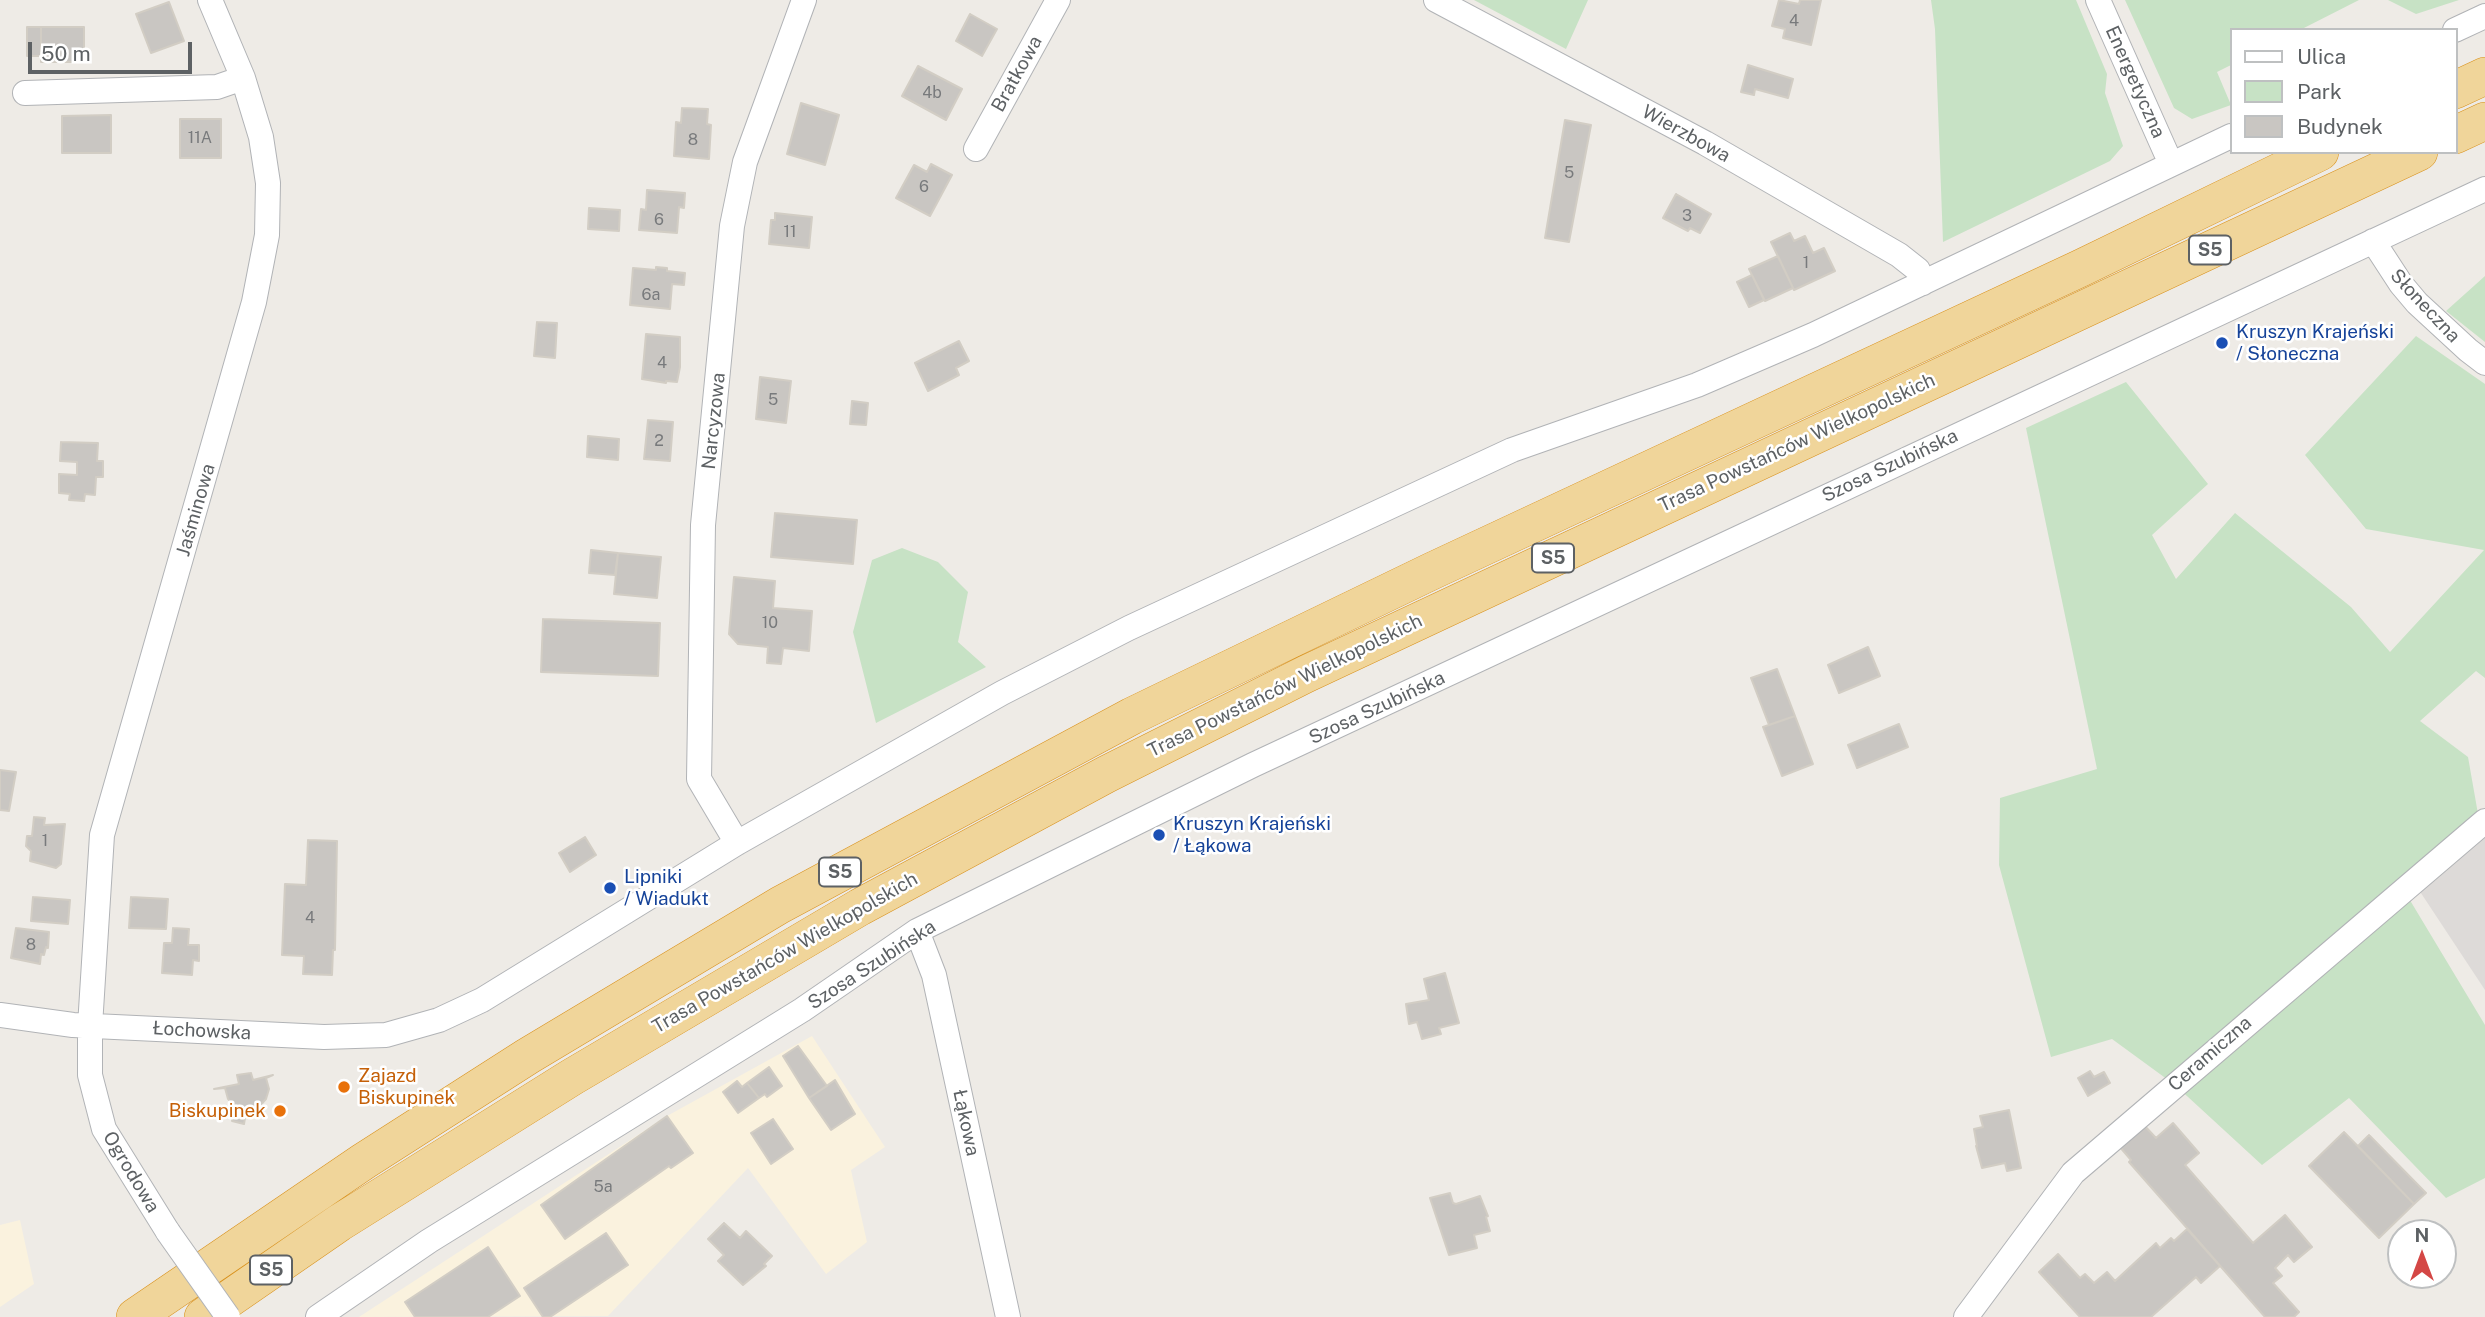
<!DOCTYPE html>
<meta charset="utf-8">
<style>
body{margin:0}
#map{position:relative;width:2485px;height:1317px;overflow:hidden;background:#eeebe6;font-family:"Public Sans",sans-serif}
canvas{display:block}
.legend{position:absolute;left:2230px;top:28px;width:228px;height:126px;box-sizing:border-box;background:#fff;border:2px solid #bec0c1;margin:0;padding:9px 12px;list-style:none;font-size:21px;color:#5d6164}
.legend li{display:flex;align-items:center;gap:14px;height:35px}
.legend b{width:35px;border:2px solid #bec0c1}
.north{position:absolute;left:2387px;top:1219px;width:70px;height:70px;box-sizing:border-box;background:#fff;border:2px solid #bec0c1;border-radius:50%;rotate:0deg;font-size:19px;font-weight:700;line-height:28px;text-align:center;color:#5d6164}
.north::after{content:'';display:block;margin:auto;width:24px;height:32px;background:#d44745;clip-path:polygon(50% 0,100% 100%,50% 72%,0 100%)}
.scale{position:absolute;left:28px;top:42px;width:164px;height:32px;box-sizing:border-box;border:4px solid #5d6164;border-top:0;padding-left:9px;font-size:21px;line-height:24px;white-space:nowrap;color:#5d6164;-webkit-text-stroke:5px #fff;paint-order:stroke}
</style>
<div id="map">
<canvas width="2485" height="1317"></canvas>
<ul class="legend">
<li><b style="height:9px;background:#fff"></b>Ulica</li>
<li><b style="height:19px;background:#c7e2c5"></b>Park</li>
<li><b style="height:19px;background:#c9c6c2"></b>Budynek</li>
</ul>
<div class="north">N</div>
<div class="scale">50 m</div>
</div>
<script>
const ctx = document.querySelector('canvas').getContext('2d');
ctx.lineJoin = 'round';
function paint(path, color) { ctx.fillStyle = color; ctx.fill(path, 'evenodd'); }
const shape = rows => new Path2D(rows.map(r => 'M' + r).join(''));
function stroke(path, color, width, dash) { ctx.strokeStyle = color; ctx.lineWidth = width; ctx.lineCap = dash ? 'butt' : 'round'; ctx.setLineDash(dash || []); ctx.stroke(path); }
function write(font, color, halo, rows, align = 'center') {
  ctx.font = font + ' "Public Sans",sans-serif'; ctx.lineWidth = 5; ctx.setLineDash([]); ctx.textBaseline = 'middle'; ctx.strokeStyle = halo; ctx.fillStyle = color; for (const [text, x, y, turn = 0] of rows) {
    ctx.save(); ctx.translate(x, y); ctx.rotate((+turn || 0) * Math.PI / 180); ctx.textAlign = isNaN(turn) ? turn : align; if (halo) ctx.strokeText(text, 0, 0); ctx.fillText(text, 0, 0); ctx.restore();
  }
}
const commercial = shape([
 [812,1036,885,1147,851,1170,867,1242,826,1274,748,1168,608,1316,359,1317,667,1116],
 [20,1220,34,1284,0,1307,0,1225]
]);
const industrial = shape([
 [2485,821,2485,990,2413,881]
]);
const green = shape([
 [1474,0,1588,0,1566,49],
 [1931,0,2076,0,2107,74,2105,93,2123,146,2110,161,1943,242,1935,29],
 [2125,0,2359,0,2300,30,2231,30,2231,65,2217,72,2231,105,2192,119,2174,108],
 [2388,0,2459,0,2416,14],
 [2485,276,2485,342,2446,311],
 [2416,336,2485,384,2485,678,2476,671,2420,721,2468,757,2478,814,2399,882,2485,1025,2485,1178,2446,1198,2349,1098,2262,1165,2175,1085,2112,1039,2051,1057,1999,865,2000,798,2097,769,2026,428,2126,382,2208,484,2152,535,2176,579,2235,513,2351,607,2390,652,2484,550,2366,529,2305,455],
 [902,548,938,562,968,592,958,642,986,667,876,723,853,632,872,560]
]);
const building = shape([
 [1779,0,1799,4,1800,0,1821,0,1811,45,1783,38,1785,29,1772,26,1779,0],
 [169,2,184,41,151,53,136,14,169,2],
 [970,14,997,29,982,56,956,41,970,14],
 [27,27,41,27,41,56,27,56,27,27],
 [41,27,84,27,84,62,41,62,41,27],
 [1748,65,1793,79,1788,98,1755,89,1754,95,1741,92,1748,65],
 [918,66,962,89,946,120,902,96,918,66],
 [801,103,839,115,825,165,787,154,801,103],
 [682,108,708,109,707,124,711,125,709,159,674,156,676,122,681,123,682,108],
 [111,115,111,153,62,153,62,116,111,115],
 [180,119,221,119,221,158,180,158,180,119],
 [1565,120,1591,125,1569,242,1545,238,1565,120],
 [931,164,952,175,930,216,896,198,914,165,927,172,931,164],
 [647,190,685,193,684,208,679,207,677,233,639,230,641,209,646,210,647,190],
 [1676,194,1711,214,1700,233,1690,228,1688,231,1663,218,1676,194],
 [589,208,620,210,619,231,588,229,589,208],
 [775,213,812,217,809,248,769,244,771,220,775,220,775,213],
 [1790,233,1794,241,1805,236,1813,253,1824,248,1835,271,1794,290,1771,242,1790,233],
 [1778,256,1793,288,1765,301,1749,269,1778,256],
 [656,267,667,268,667,271,685,273,684,285,672,284,670,309,630,305,633,268,656,270,656,267],
 [1752,275,1764,300,1749,307,1737,282,1752,275],
 [537,322,557,323,555,358,534,356,537,322],
 [646,334,680,337,680,367,677,382,666,381,666,383,642,379,646,334],
 [959,341,969,361,956,368,959,375,928,391,915,363,959,341],
 [760,377,791,381,786,423,756,419,760,377],
 [852,401,868,403,866,425,850,424,852,401],
 [648,420,673,422,670,461,644,459,648,420],
 [588,436,619,439,618,460,587,457,588,436],
 [61,442,98,443,97,461,103,461,103,477,96,477,95,495,85,494,84,501,69,500,70,494,59,493,59,474,77,475,77,462,60,461,61,442],
 [775,513,857,520,853,564,771,557,775,513],
 [591,550,618,553,615,575,589,573,591,550],
 [618,553,661,557,657,598,614,594,618,553],
 [734,577,775,581,773,608,812,611,809,651,783,648,781,664,767,663,768,647,738,644,729,634,734,577],
 [543,619,660,623,658,676,541,672,543,619],
 [1868,647,1880,676,1839,693,1828,665,1868,647],
 [1777,669,1795,716,1769,725,1751,678,1777,669],
 [1795,716,1813,764,1782,776,1763,727,1795,716],
 [1899,724,1908,747,1857,768,1848,745,1899,724],
 [0,770,16,772,9,811,0,810,0,770],
 [34,817,45,818,44,825,65,824,61,864,56,868,30,861,31,851,26,846,27,836,32,836,34,817],
 [585,837,596,855,570,872,559,853,585,837],
 [308,840,337,841,335,950,333,950,332,975,303,974,304,956,282,955,285,884,306,885,308,840],
 [33,897,70,900,68,924,31,921,33,897],
 [131,897,168,899,166,929,129,928,131,897],
 [16,928,49,932,48,948,46,947,44,955,41,954,40,964,11,958,16,928],
 [173,928,189,929,188,945,199,945,199,961,193,960,192,975,162,973,164,943,172,943,173,928],
 [1445,973,1459,1023,1439,1028,1441,1034,1422,1039,1417,1022,1409,1024,1406,1004,1429,1000,1424,979,1445,973],
 [798,1046,827,1086,809,1098,783,1056,798,1046],
 [769,1067,782,1086,767,1097,765,1094,759,1098,747,1083,769,1067],
 [2090,1071,2094,1077,2104,1072,2110,1083,2088,1096,2078,1078,2090,1071],
 [251,1073,253,1080,273,1075,266,1078,269,1089,266,1099,257,1109,246,1112,244,1124,232,1121,235,1108,228,1099,225,1088,214,1089,239,1084,237,1075,251,1073],
 [835,1080,855,1114,831,1130,809,1098,835,1080],
 [737,1081,742,1087,747,1083,759,1098,738,1113,723,1092,737,1081],
 [2009,1110,2021,1168,2007,1171,2005,1163,1982,1168,1976,1146,1977,1146,1974,1129,1983,1127,1980,1116,2009,1110],
 [667,1116,693,1153,671,1168,669,1166,565,1239,541,1205,667,1116],
 [773,1119,793,1149,771,1164,751,1133,773,1119],
 [2142,1123,2156,1138,2173,1123,2199,1153,2185,1165,2253,1243,2285,1215,2312,1247,2294,1262,2288,1255,2275,1268,2282,1276,2273,1283,2299,1312,2294,1317,2265,1317,2129,1162,2131,1160,2119,1146,2142,1123],
 [2344,1132,2414,1204,2379,1238,2309,1166,2344,1132],
 [2369,1135,2426,1193,2414,1204,2358,1146,2369,1135],
 [1450,1193,1453,1203,1456,1204,1480,1196,1488,1216,1486,1217,1490,1231,1474,1235,1477,1248,1449,1255,1430,1198,1450,1193],
 [724,1223,740,1238,746,1231,772,1256,764,1264,766,1266,743,1285,718,1261,724,1255,708,1239,724,1223],
 [2187,1229,2220,1266,2201,1283,2196,1277,2151,1317,2080,1317,2039,1272,2058,1254,2080,1278,2085,1274,2094,1283,2107,1272,2115,1281,2156,1243,2160,1248,2171,1238,2174,1241,2187,1229],
 [606,1233,628,1265,550,1317,543,1317,524,1288,606,1233],
 [488,1247,520,1296,488,1317,415,1317,405,1302,488,1247]
]);
const minor = shape([
 [1436,0,1705,143,1899,255,1918,270,1923,283],
 [2098,0,2171,164],
 [2455,30,2485,16],
 [25,93,217,87,243,78],
 [976,149,1058,0],
 [2373,241,2401,284,2417,303,2468,350,2485,363],
 [737,843,699,779,703,525,732,226,745,162,804,0],
 [917,931,934,975,1008,1317],
 [0,1015,73,1025,324,1037,386,1035,439,1020,482,1000,737,843,1002,693,1129,628,1512,450,1697,385,1813,335,2231,136],
 [168,1232,104,1129,90,1075,90,1026,102,835,254,302,267,235,268,183,261,137,243,78,210,0],
 [318,1317,429,1241,802,1010,917,931,1253,765,2485,189],
 [1966,1317,2073,1173,2485,821]
]);
const highway = shape([
 [2455,90,2485,76],
 [2455,135,2485,121],
 [135,1317,364,1161,528,1056,780,905,1132,716,1432,571,2081,268,2320,152],
 [203,1317,339,1223,572,1077,860,907,1107,774,1306,674,2419,152]
]);
const minorBridge = shape([
 [168,1232,228,1317]
]);
const markers = [
 [2222,343,7,"#1a4fb4"],
 [1159,835,7,"#1a4fb4"],
 [610,888,7,"#1a4fb4"],
 [344,1087,7,"#e8710a"],
 [280,1111,7,"#e8710a"]
];
const numberNames = [
 ["4",1794,21],
 ["4b",932,93],
 ["11A",200,138],
 ["8",693,140],
 ["5",1569,173],
 ["6",924,187],
 ["3",1687,216],
 ["6",659,220],
 ["11",790,232],
 ["1",1806,263],
 ["6a",651,295],
 ["4",662,363],
 ["5",773,400],
 ["2",659,441],
 ["10",770,623],
 ["1",45,841],
 ["4",310,918],
 ["8",31,945],
 ["5a",603,1187]
];
const shields = [
 [2210,250,42],
 [1553,558,42],
 [840,872,42],
 [271,1270,42]
];
const shieldNames = [
 ["S5",2210,250],
 ["S5",1553,558],
 ["S5",840,872],
 ["S5",271,1270]
];
const streetNames = [
 ["Bratkowa",1017,74,-61],
 ["Energetyczna",2135,82,66],
 ["Wierzbowa",1686,134,29],
 ["Słoneczna",2425,306,47],
 ["Narcyzowa",714,421,-84],
 ["Trasa Powstańców Wielkopolskich",1797,443,-25],
 ["Szosa Szubińska",1890,466,-25],
 ["Jaśminowa",196,510,-74],
 ["Trasa Powstańców Wielkopolskich",1285,686,-26],
 ["Szosa Szubińska",1377,708,-25],
 ["Trasa Powstańców Wielkopolskich",785,953,-30],
 ["Szosa Szubińska",872,965,-33],
 ["Łochowska",202,1031,3],
 ["Ceramiczna",2210,1054,-41],
 ["Łąkowa",966,1123,78],
 ["Ogrodowa",131,1172,59]
];
const transitNames = [
 ["Kruszyn Krajeński",2236,332],
 ["/ Słoneczna",2236,354],
 ["Kruszyn Krajeński",1173,824],
 ["/ Łąkowa",1173,846],
 ["Lipniki",624,877],
 ["/ Wiadukt",624,899]
];
const foodNames = [
 ["Zajazd",358,1076],
 ["Biskupinek",358,1098],
 ["Biskupinek",266,1111,"right"]
];
paint(commercial, '#faf2de');
paint(industrial, '#dddad8');
paint(green, '#c7e2c5');
paint(building, '#c9c6c2');
stroke(building, '#d2cdc4', 2);
stroke(minor, '#b1b3b6', 26);
stroke(highway, '#d8911c', 38);
stroke(minor, '#fff', 24);
stroke(highway, '#f0d59a', 37);
stroke(minorBridge, '#b1b3b6', 26, []);
stroke(minorBridge, '#fff', 24);
for (const [x, y, r, color] of markers) { const dot = new Path2D(); dot.arc(x, y, r, 0, 2 * Math.PI); ctx.fillStyle = color; ctx.fill(dot); stroke(dot, '#fff', 2.5); }
write('16px', '#787a7c', null, numberNames);
for (const [x, y, w] of shields) { const box = new Path2D(); box.roundRect(x - w / 2, y - 14.5, w, 29, 5); ctx.fillStyle = '#fff'; ctx.fill(box); stroke(box, '#5d6164', 2); }
write('bold 18px', '#5d6164', null, shieldNames);
write('19px', '#5d6164', '#fff', streetNames);
write('19px', '#164399', '#fff', transitNames, 'left');
write('19px', '#c56008', '#fff', foodNames, 'left');
</script>
